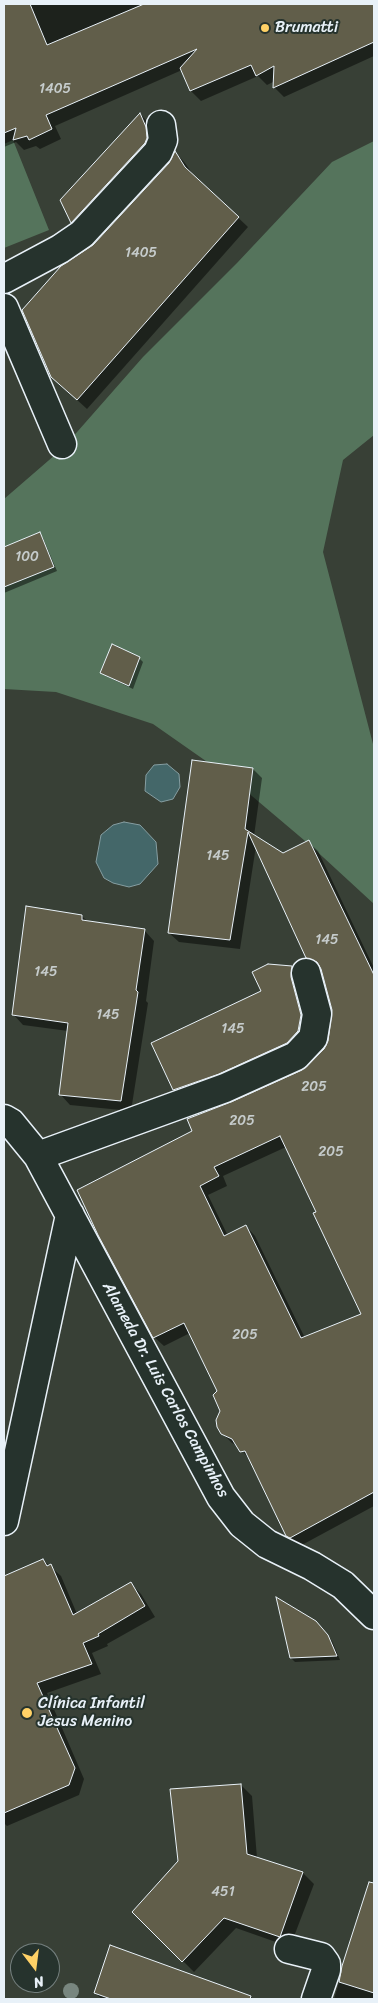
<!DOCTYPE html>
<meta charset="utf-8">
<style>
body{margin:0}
#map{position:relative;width:378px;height:2003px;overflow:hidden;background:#384036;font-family:Sriracha,sans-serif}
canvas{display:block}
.frame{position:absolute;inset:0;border:5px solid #e8f1f8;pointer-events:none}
.north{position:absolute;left:10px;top:1943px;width:50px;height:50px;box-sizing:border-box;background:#26332d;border:1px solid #747f7e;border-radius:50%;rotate:165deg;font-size:14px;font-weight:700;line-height:20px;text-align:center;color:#e8f1f8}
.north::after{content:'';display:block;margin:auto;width:18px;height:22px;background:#ffd166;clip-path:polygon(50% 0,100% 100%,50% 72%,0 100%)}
</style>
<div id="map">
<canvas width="378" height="2003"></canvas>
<div class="frame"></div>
<div class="north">N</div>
</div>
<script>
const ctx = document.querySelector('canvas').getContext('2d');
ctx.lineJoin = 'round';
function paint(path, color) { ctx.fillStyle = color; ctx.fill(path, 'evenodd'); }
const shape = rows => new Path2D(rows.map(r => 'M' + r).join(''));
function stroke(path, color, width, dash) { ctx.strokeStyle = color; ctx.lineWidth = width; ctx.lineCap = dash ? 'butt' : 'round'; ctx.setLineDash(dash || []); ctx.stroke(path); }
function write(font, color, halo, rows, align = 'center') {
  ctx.font = font + ' Sriracha,sans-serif'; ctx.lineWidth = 4; ctx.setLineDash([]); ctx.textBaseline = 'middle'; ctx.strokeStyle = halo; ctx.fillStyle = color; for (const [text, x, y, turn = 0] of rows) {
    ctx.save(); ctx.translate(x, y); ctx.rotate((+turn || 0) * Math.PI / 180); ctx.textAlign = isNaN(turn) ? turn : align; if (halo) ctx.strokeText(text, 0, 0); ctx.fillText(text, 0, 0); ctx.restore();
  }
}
const green = shape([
 [13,140,49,230,4,248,4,144],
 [374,141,374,435,343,460,323,552,373,744,374,904,311,846,233,780,153,724,56,692,4,689,4,499,63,448,143,357,237,263,332,162]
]);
const water = shape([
 [167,764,179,774,180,787,173,799,161,802,145,791,146,775,154,765,167,764],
 [124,822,140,825,156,842,158,864,140,884,129,887,113,883,104,878,96,862,101,835,113,825,124,822]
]);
const shadow = shape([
 [4,4,374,4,374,56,284,97,274,87,275,81,267,85,258,76,201,101,191,91,182,70,55,126,61,139,40,149,36,146,24,150,16,142,4,147],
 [140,114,147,121,152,135,154,146,79,229,72,222],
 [176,153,185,163,194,176,248,227,87,409,52,377,94,246,170,163],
 [39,534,43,538,57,571,4,593,4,548],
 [139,658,143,662,133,689,106,676,102,672],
 [253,769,262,778,254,836,283,854,308,842,318,851,374,968,374,1506,300,1546,287,1535,251,1461,238,1446,232,1443,222,1433,218,1391,190,1333,164,1346,154,1337,194,1131,232,1103,308,1068,326,1049,330,1041,334,1016,322,969,317,967,307,957,256,846,240,949,179,942,169,933],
 [286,1147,363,1314,305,1338,255,1236,246,1226,228,1236,208,1195,227,1186,223,1176],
 [82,916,88,922,144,930,154,941,146,1001,148,1003,131,1111,70,1105,60,1094,68,1031,23,1025,13,1014],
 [292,967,301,977,307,1040,184,1099,174,1089,262,992],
 [43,1560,61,1576,77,1614,131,1584,141,1594,155,1617,107,1644,108,1646,92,1653,101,1674,47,1693,84,1779,79,1795,7,1826,4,1823,4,1577],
 [320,1627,332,1641,340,1660,295,1662,291,1658],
 [241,1785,252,1796,257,1858,303,1873,314,1884,290,1947,236,1928,194,1972,134,1912,180,1862],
 [359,1916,374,1921,374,1999,334,1999],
 [111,1947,251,1997,253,1999,102,1999,95,1993]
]);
const building = shape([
 [4,4,30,4,47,45,144,4,374,4,374,42,273,88,274,66,256,76,251,65,190,91,180,68,197,49,46,115,52,129,29,140,27,136,13,140,16,128,4,133,4,4],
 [140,113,146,127,147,138,145,143,71,223,60,200,140,113],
 [175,151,185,167,239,217,77,400,51,377,22,310,61,266,93,245,169,163,175,151],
 [40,532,54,567,4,587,4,547,40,532],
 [112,644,140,657,129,686,100,673,112,644],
 [192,760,253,768,245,829,283,853,309,840,374,975,374,1492,290,1538,286,1536,245,1451,240,1452,232,1439,221,1434,217,1427,216,1420,220,1411,213,1395,217,1391,184,1323,153,1338,98,1235,77,1190,192,1131,187,1119,231,1102,302,1070,324,1049,328,1041,332,1010,321,969,317,962,306,958,248,832,230,940,168,933,192,760],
 [280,1136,316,1212,313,1213,361,1314,301,1338,246,1225,224,1236,200,1186,219,1176,214,1167,280,1136],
 [26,906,82,915,82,920,145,929,136,990,138,992,121,1101,59,1095,68,1023,12,1015,26,906],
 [268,964,292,966,291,977,301,1015,298,1031,287,1043,219,1074,173,1090,151,1043,261,991,252,972,268,964],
 [43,1559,47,1566,51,1564,73,1615,131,1582,145,1606,98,1634,99,1636,83,1643,92,1664,37,1683,75,1768,69,1785,4,1813,4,1576,43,1559],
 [276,1597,316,1621,328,1635,337,1656,290,1658,276,1597],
 [241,1784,247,1854,303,1872,280,1937,224,1918,182,1962,132,1912,178,1861,170,1789,241,1784],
 [369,1882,374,1883,374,1993,339,1982,342,1966,369,1882],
 [110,1945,251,1996,250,1999,111,1999,94,1993,110,1945]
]);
const minor = shape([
 [4,279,60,249,82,234,158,152,163,140,161,125],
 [4,308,62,444],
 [4,1119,11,1123,38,1156,221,1497,242,1524,267,1544,312,1566,343,1585,374,1615],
 [38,1156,225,1088,296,1056,313,1038,317,1014,306,973],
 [4,1521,70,1215],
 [289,1949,321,1957,326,1964,326,1970,316,1999]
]);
const trees = [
 [71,1991]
];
const markers = [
 [265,28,5,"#ffd166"],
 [27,1713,6,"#ffd166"]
];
const numberNames = [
 ["1405",55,89],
 ["1405",141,253],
 ["100",27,557],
 ["145",218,856],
 ["145",327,940],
 ["145",46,972],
 ["145",108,1015],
 ["145",233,1029],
 ["205",314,1087],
 ["205",242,1121],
 ["205",331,1152],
 ["205",245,1335],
 ["451",223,1892]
];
const poiNames = [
 ["Brumatti",275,28],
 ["Clínica Infantil",38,1704],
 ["Jesus Menino",38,1722]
];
const streetNames = [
 ["Alameda Dr. Luis Carlos Campinhos",165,1390,61]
];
paint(green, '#55745c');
paint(water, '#446769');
stroke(water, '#869ea2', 1);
paint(shadow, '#0007');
paint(building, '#615e4a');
stroke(building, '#e8f1f8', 1);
stroke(minor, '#e8f1f8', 31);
stroke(minor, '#26332d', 28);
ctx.fillStyle = '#78867f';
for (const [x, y] of trees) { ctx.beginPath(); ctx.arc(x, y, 8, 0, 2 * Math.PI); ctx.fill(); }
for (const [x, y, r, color] of markers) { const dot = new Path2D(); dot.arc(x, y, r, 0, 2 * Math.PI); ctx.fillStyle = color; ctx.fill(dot); stroke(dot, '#26332d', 2); }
write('14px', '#c6cccc', null, numberNames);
write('16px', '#e8f1f8', '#26332d', poiNames, 'left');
write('16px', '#e8f1f8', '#26332d', streetNames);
</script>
